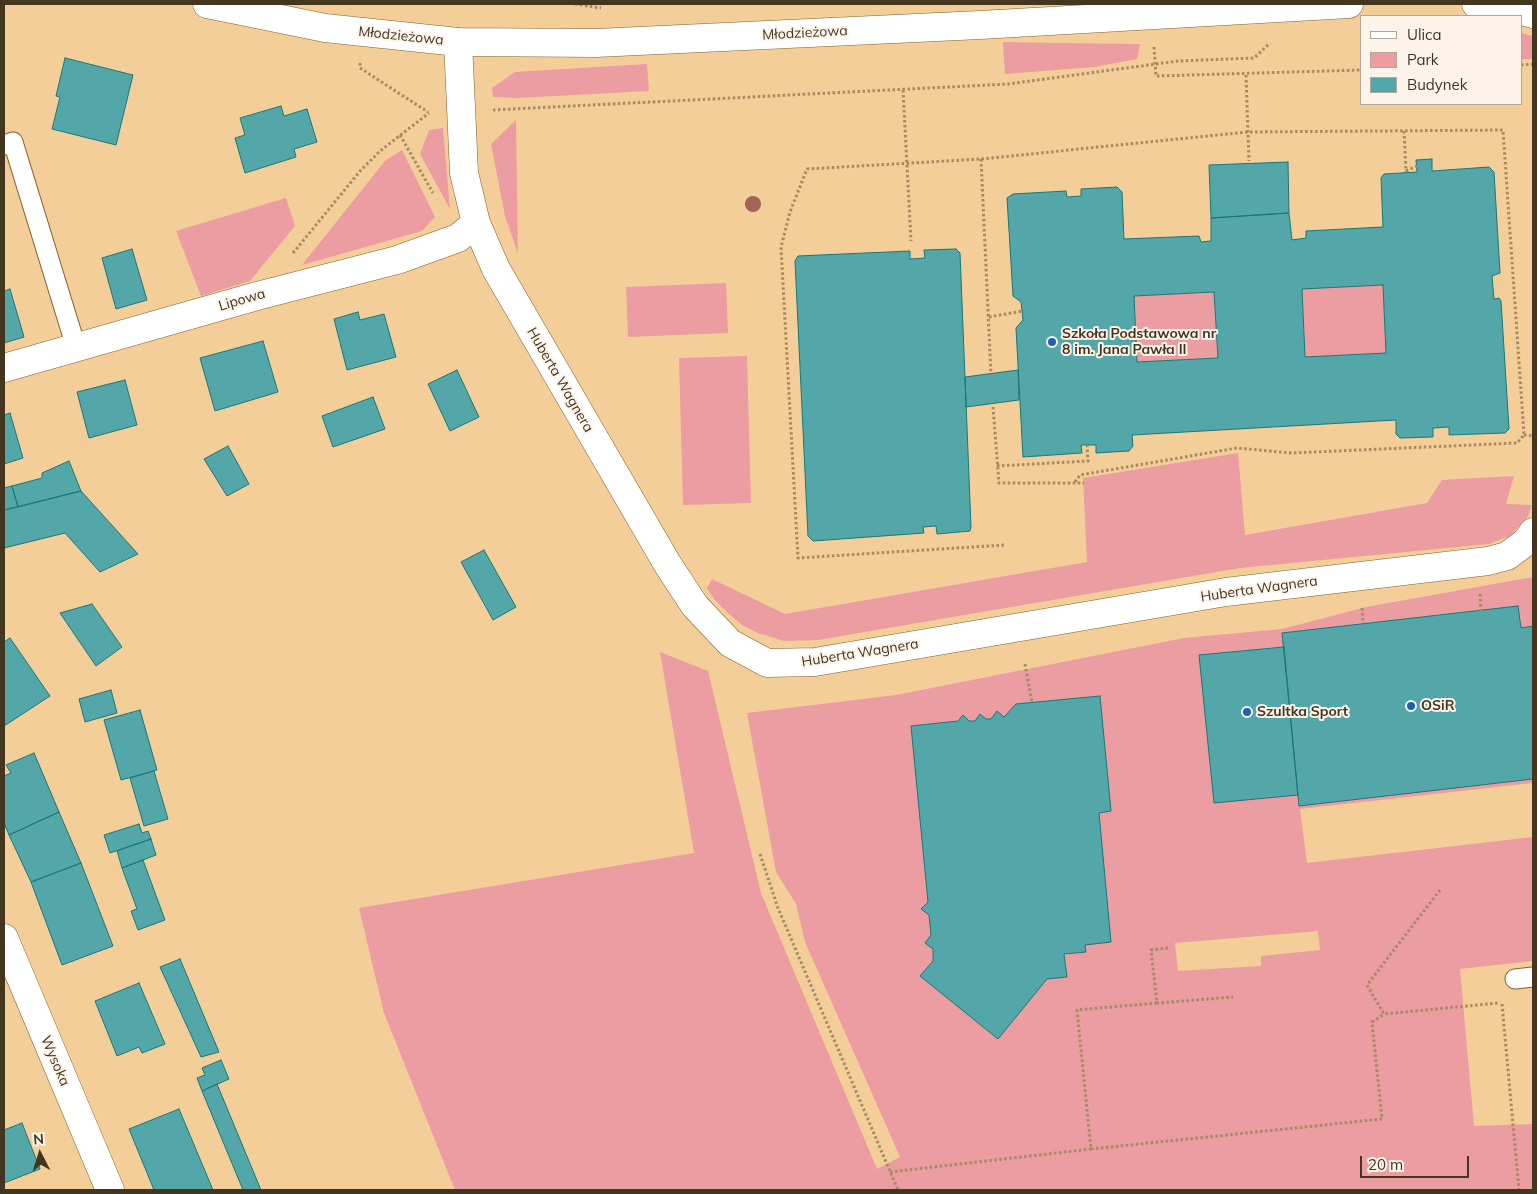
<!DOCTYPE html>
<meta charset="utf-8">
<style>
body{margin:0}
#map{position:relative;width:1537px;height:1194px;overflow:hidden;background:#f4ce98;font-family:Mulish,sans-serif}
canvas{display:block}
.frame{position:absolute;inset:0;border:5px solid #44351f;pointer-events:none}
.legend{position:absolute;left:1360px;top:15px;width:162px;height:90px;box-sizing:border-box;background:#fcf4ea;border:1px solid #b2a899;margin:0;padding:6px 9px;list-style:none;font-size:15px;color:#44351f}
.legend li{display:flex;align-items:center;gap:10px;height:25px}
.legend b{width:25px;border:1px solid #b2a899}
.north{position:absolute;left:15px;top:1129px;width:50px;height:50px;-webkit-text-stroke:4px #fcf4ea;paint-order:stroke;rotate:355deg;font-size:14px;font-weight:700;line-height:20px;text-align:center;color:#44351f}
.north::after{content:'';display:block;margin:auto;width:18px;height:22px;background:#44351f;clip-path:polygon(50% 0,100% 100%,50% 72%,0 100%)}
.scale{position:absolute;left:1360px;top:1156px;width:109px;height:22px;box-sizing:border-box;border:2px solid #44351f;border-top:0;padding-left:6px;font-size:15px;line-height:18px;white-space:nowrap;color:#44351f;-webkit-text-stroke:4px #fcf4ea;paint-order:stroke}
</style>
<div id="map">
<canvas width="1537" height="1194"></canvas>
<div class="frame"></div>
<ul class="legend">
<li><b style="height:6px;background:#fff"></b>Ulica</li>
<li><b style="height:14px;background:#ec9da2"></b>Park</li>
<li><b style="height:14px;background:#53a7a8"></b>Budynek</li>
</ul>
<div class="north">N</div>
<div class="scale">20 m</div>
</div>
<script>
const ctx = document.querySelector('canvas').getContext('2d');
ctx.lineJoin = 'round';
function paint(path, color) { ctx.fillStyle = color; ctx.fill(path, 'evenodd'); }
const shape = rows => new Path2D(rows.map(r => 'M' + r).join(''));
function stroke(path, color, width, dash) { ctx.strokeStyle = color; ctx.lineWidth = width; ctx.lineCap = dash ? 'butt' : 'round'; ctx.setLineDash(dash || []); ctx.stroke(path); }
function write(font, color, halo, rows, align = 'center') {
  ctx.font = font + ' Mulish,sans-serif'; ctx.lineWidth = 4; ctx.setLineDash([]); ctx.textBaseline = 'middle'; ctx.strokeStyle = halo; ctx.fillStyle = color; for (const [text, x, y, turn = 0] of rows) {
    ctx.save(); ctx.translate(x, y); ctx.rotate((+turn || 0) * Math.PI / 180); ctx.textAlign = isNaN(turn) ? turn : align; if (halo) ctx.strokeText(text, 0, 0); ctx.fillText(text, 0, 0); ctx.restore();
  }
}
const green = shape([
 [1521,33,1533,36,1533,59,1521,59],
 [1003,42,1056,43,1140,44,1137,59,1095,67,1005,74],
 [647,64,649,91,518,98,493,97,492,88,515,72],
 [516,120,518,254,505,216,491,144],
 [443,128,450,209,420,154,429,130],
 [402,150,435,217,422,231,302,265,385,161],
 [286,198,295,226,250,281,201,296,176,231],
 [726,283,728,333,628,337,626,287],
 [1383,285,1386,353,1305,357,1302,289],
 [1214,292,1218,358,1137,362,1134,296],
 [747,356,751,503,683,505,679,358],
 [1238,453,1245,535,1427,503,1442,480,1514,476,1506,504,1532,505,1528,516,1510,536,1489,544,1240,568,818,640,784,641,758,633,742,625,728,613,714,599,707,588,712,579,785,614,1087,562,1083,478],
 [1533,577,1533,783,1300,809,1307,863,1533,837,1533,961,1460,969,1474,1126,1533,1124,1533,1190,455,1190,384,1013,359,908,694,853,660,652,708,671,761,893,877,1169,900,1157,805,942,796,904,776,872,747,713,896,695,1184,638,1282,629,1366,607],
 [1318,931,1320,950,1261,956,1261,966,1178,971,1175,943]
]);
const building = shape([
 [65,58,133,75,116,145,52,129,60,97,56,96,65,58],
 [281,106,284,116,307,109,317,142,294,149,296,157,245,173,235,138,245,135,240,118,281,106],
 [1432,159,1432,171,1489,167,1494,172,1500,273,1492,276,1494,299,1499,298,1501,301,1509,429,1505,433,1449,435,1449,427,1433,428,1433,437,1400,438,1396,434,1396,420,1132,435,1133,446,1129,451,1096,453,1096,445,1081,445,1082,453,1023,457,1016,328,1023,320,1021,302,1013,296,1007,198,1013,194,1066,191,1067,197,1081,196,1081,189,1117,187,1122,192,1124,239,1199,236,1201,242,1211,241,1211,218,1289,213,1292,240,1306,238,1306,231,1383,227,1381,178,1384,174,1417,172,1416,160,1432,159],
 [1383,285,1386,353,1305,357,1302,289,1383,285],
 [1214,292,1218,358,1137,362,1134,296,1214,292],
 [1288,162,1289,213,1211,218,1209,165,1288,162],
 [132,249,147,300,116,309,102,258,132,249],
 [956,249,960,253,971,527,970,531,937,534,936,526,923,527,924,533,813,541,808,536,795,261,798,256,910,251,910,259,925,258,924,250,956,249],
 [10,289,24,337,4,343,4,291,10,289],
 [358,312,360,320,384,314,396,357,347,370,334,319,358,312],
 [263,341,278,392,215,411,200,358,263,341],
 [457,370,479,417,450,431,428,384,457,370],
 [1018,370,1019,400,966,407,965,377,1018,370],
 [125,380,137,425,89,438,77,392,125,380],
 [373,397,385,429,333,447,322,416,373,397],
 [10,413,23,458,4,464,4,415,10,413],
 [228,446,249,484,227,496,204,459,228,446],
 [69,461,81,491,18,507,12,486,42,478,42,473,69,461],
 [12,486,18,507,4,510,4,488,12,486],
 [81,491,138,554,100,572,65,533,4,548,4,510,81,491],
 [484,550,516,607,493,620,461,562,484,550],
 [92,604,122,647,96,666,60,613,92,604],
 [1518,606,1521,628,1533,626,1533,779,1299,806,1282,633,1518,606],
 [10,638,50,696,4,726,4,642,10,638],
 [1284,647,1298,795,1214,803,1199,655,1284,647],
 [111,690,117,713,85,722,79,699,111,690],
 [1100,696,1111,811,1099,813,1111,942,1085,945,1086,952,1064,954,1067,977,1047,979,998,1039,920,976,933,961,933,949,925,943,931,935,929,915,921,909,928,902,911,726,958,721,963,715,969,721,975,721,980,714,986,719,991,719,997,711,1004,717,1016,704,1100,696],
 [140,710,157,770,121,780,104,720,140,710],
 [34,753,59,812,9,835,4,823,4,776,11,773,6,765,34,753],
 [154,771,168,819,144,826,130,778,154,771],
 [59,812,81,863,31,882,9,835,59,812],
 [139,824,142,833,148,831,151,839,110,853,104,835,139,824],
 [151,839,156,855,122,868,117,851,151,839],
 [143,860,165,920,138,930,131,911,137,909,122,868,143,860],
 [81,863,113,946,62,965,31,882,81,863],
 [180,959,219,1052,201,1057,160,967,180,959],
 [139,983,165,1044,142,1053,139,1047,117,1056,95,1001,139,983],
 [221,1060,229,1079,202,1091,197,1078,205,1075,202,1068,221,1060],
 [217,1084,261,1190,243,1190,202,1091,217,1084],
 [179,1109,213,1190,154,1190,129,1129,179,1109],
 [22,1123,40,1169,4,1183,4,1130,22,1123]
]);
const path = shape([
 [575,4,601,8],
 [1154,47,1156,76,1361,70],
 [360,63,360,68,428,112],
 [1521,65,1533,64],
 [1246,75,1249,161],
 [903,90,911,241],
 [493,110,1008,84,1178,61,1254,58,1270,43],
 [1404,131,1406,171,1417,166],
 [400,135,433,193],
 [981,159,991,375],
 [293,253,361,170,380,151,429,113],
 [989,317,1023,311],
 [993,407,999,483,1084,483],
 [1524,435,1533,436],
 [997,466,1088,461,1087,446],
 [1004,545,798,558,781,247,790,212,807,169,981,159,1247,132,1503,130,1524,435,1517,443,1291,453,1237,448,1080,475,1075,482],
 [1480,594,1481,611],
 [1362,608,1363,623],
 [1025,664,1032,703],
 [760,854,778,908,898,1190],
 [1440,890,1367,985,1384,1014,1498,1003],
 [1168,948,1151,950,1157,1003,1233,997],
 [1157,1003,1077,1010,1091,1149,1382,1119,1372,1022,1384,1014],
 [1502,1004,1519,1190],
 [890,1172,1091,1149]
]);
const lane = shape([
 [4,145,13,142,76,347],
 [1515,979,1533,977]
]);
const street = shape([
 [458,42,464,173,476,223,496,269,668,565,695,606,730,643,767,663,815,662,1226,592,1488,561,1507,556,1526,542,1533,532],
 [4,368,257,296,397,260,458,238,476,223]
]);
const secondary = shape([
 [207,4,325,28,458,42,596,43,980,25,1349,4],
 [1476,4,1511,8,1533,14],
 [4,938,110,1190]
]);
const trees = [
 [753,204]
];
const markers = [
 [1052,342,5,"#1e60b1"],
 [1411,706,5,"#1e60b1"],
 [1247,712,5,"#1e60b1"]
];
const streetNames = [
 ["Młodzieżowa",805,33,-3],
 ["Młodzieżowa",401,36,6],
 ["Lipowa",242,300,-16],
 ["Huberta Wagnera",560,380,60],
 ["Huberta Wagnera",1259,589,-8],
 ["Huberta Wagnera",860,653,-9],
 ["Wysoka",55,1061,67]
];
const poiNames = [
 ["Szkoła Podstawowa nr",1062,334],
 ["8 im. Jana Pawła II",1062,350],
 ["OSiR",1421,706],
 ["Szultka Sport",1257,712]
];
paint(green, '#ec9da2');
paint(building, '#53a7a8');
stroke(building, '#187778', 1);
stroke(lane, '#82602b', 21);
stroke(street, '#82602b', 29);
stroke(secondary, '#82602b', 29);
stroke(path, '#a68a62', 3, [2.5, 2.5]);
stroke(lane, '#fff', 19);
stroke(street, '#fff', 28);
stroke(secondary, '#fff', 28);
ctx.fillStyle = '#a36355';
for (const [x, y] of trees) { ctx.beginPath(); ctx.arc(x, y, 8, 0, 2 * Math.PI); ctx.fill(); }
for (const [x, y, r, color] of markers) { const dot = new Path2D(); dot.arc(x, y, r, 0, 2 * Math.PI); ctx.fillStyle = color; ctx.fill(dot); stroke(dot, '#fcf4ea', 2); }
write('14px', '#44351f', '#fcf4ea', streetNames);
write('bold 14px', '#44351f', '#fcf4ea', poiNames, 'left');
</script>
